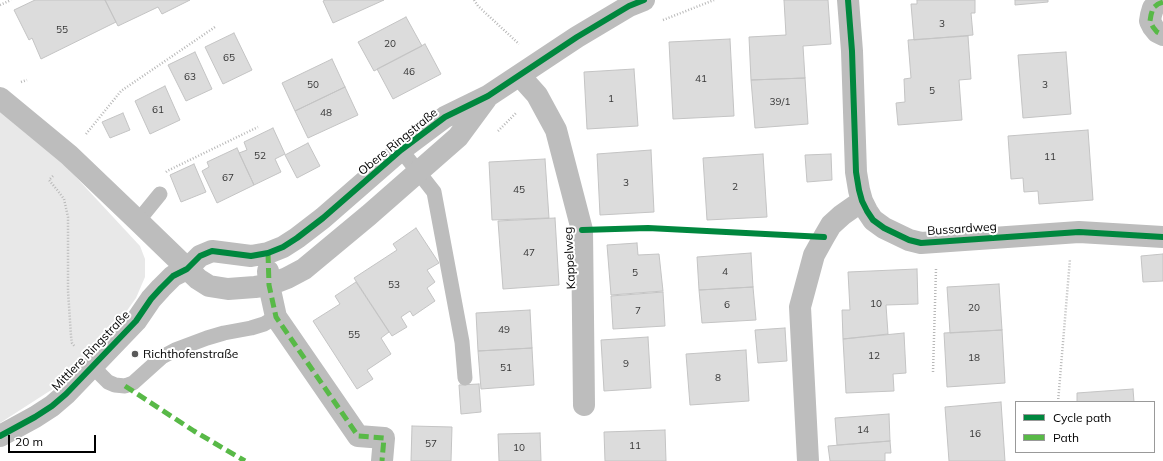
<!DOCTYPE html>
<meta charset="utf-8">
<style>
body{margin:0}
#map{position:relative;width:1163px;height:461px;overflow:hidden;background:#fff;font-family:Mulish,sans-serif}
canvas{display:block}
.legend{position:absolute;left:1015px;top:401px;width:140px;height:52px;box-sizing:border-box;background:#fff;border:1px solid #999;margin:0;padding:5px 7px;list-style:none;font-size:12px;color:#000}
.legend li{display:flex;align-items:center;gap:8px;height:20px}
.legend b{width:20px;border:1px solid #999}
.scale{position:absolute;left:8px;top:435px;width:88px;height:18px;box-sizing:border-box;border:2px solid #000;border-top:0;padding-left:5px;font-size:12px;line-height:14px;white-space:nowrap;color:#000;-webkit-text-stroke:3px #fff;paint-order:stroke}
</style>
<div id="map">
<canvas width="1163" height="461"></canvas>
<ul class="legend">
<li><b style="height:5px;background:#00873e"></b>Cycle path</li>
<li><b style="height:5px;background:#58b947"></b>Path</li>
</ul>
<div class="scale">20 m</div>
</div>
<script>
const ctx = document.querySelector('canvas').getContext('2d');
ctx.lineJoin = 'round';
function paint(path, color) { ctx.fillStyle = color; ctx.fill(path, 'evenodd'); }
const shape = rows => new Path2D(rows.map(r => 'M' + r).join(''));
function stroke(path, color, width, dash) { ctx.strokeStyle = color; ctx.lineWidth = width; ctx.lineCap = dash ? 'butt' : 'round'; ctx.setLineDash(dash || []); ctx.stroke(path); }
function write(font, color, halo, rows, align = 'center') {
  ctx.font = font + ' Mulish,sans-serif'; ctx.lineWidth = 4; ctx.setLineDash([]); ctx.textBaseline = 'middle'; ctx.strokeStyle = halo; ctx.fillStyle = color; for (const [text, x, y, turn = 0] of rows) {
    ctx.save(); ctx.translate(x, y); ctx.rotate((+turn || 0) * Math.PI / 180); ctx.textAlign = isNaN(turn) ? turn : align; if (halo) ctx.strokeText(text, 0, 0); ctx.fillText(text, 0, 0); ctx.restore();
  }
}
const green = shape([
 [0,111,61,161,140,246,145,259,145,277,136,298,111,333,78,370,59,385,0,423]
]);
const building = shape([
 [35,0,105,0,116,22,41,59,32,38,29,40,14,10,35,0],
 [105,0,190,0,162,14,158,7,118,26,105,0],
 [325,0,384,0,333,23,323,1,325,0],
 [784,0,828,0,831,44,803,46,805,78,751,80,749,37,786,35,784,0],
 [917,0,975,0,975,13,971,13,973,35,914,40,911,4,917,4,917,0],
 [1015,0,1048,0,1048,2,1015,5,1015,0],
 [406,17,422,46,374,71,358,42,406,17],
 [234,33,252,70,223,84,205,47,234,33],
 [968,36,971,79,959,80,962,120,898,125,896,103,905,102,904,79,911,78,908,40,968,36],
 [730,39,734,116,673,119,669,42,730,39],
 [425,44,441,74,393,99,377,69,425,44],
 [195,52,212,89,186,101,168,65,195,52],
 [1066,52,1071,114,1023,118,1018,55,1066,52],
 [332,59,345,87,295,111,282,83,332,59],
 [634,69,638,126,587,129,584,72,634,69],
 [805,78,808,124,755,128,751,80,805,78],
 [165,86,180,120,150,134,135,101,165,86],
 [345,87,358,115,308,138,295,111,345,87],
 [123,113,130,130,110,138,102,122,123,113],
 [273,128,285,154,275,159,281,172,254,185,239,153,247,150,244,142,273,128],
 [1088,130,1093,200,1039,204,1038,191,1024,192,1023,178,1011,179,1008,136,1088,130],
 [308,143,320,166,297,178,285,155,308,143],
 [237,148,254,185,217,203,202,171,209,167,207,162,237,148],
 [651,150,654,212,600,215,597,154,651,150],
 [763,154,767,217,707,220,703,158,763,154],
 [831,154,832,180,807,182,805,155,831,154],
 [545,159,549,218,492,220,489,162,545,159],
 [194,164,206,192,181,202,170,175,194,164],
 [555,218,559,285,503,289,498,221,555,218],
 [416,228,439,263,427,270,435,282,427,288,435,301,413,316,410,311,401,317,407,327,392,336,354,278,397,250,393,244,416,228],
 [637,243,638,255,659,254,663,291,611,295,607,245,637,243],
 [751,253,753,287,699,290,697,257,751,253],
 [1163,254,1163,281,1143,282,1141,256,1163,254],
 [917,269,918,304,886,305,888,334,843,339,842,310,850,310,848,272,917,269],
 [356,282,389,332,381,338,391,354,367,370,373,379,357,389,313,321,340,304,335,296,356,282],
 [999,284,1002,330,950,333,947,287,999,284],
 [753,287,756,320,702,323,699,290,753,287],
 [663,292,665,326,613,329,611,296,663,292],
 [530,310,532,348,478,351,476,313,530,310],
 [785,328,787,361,758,363,755,330,785,328],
 [1002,330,1005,383,947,387,944,333,1002,330],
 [904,333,906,373,893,374,894,391,846,393,843,339,904,333],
 [648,337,651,388,604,391,601,340,648,337],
 [532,348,534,385,481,389,478,351,532,348],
 [746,350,749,401,690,405,686,354,746,350],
 [479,384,481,412,461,414,459,385,479,384],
 [1133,389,1134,402,1077,402,1077,393,1133,389],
 [1001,402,1005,461,949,461,945,407,1001,402],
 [889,414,890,441,837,445,835,418,889,414],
 [412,426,452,427,451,461,411,461,412,426],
 [665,430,666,461,605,461,604,432,665,430],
 [540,433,541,461,499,461,498,434,540,433],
 [890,441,891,453,885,453,885,461,830,461,828,446,890,441]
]);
const path = shape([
 [474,0,478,6,519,44],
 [0,5,11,0],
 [663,20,714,0],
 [21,82,27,80],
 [498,131,517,112],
 [86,134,121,91,215,27],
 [166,172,167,171,258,127],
 [53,176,49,180,58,191,64,199,68,217,68,291,71,336,72,343,75,347],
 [933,372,936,269],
 [1058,402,1070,259]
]);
const lane = shape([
 [401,150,434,192,462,342,465,378],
 [138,221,160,194],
 [93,367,108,382,115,385,125,386,133,383,162,357,175,350,207,338,224,333,251,328,264,324,276,317]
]);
const street = shape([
 [848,0,852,51,856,172,859,190,862,201,867,211,873,220,884,228,909,240,921,243,1079,232,1163,237],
 [1163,2,1158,4,1153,8,1151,15,1150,21,1153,27,1157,32,1163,35],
 [520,76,537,95,556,130,582,230,584,405],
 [0,98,69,155,138,221,198,279,209,286,228,289,255,287,269,285,287,278,304,269,369,215,458,137,486,99],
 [268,271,269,285,276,317,358,436,384,438,382,461],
 [0,436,35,417,52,406,66,394,136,321,151,299,161,288,173,276,187,269,200,256,212,251,251,256,268,253,283,247,297,238,323,218,401,150,445,117,488,96,577,37,629,6,644,0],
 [808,461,800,307,814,255,824,237,831,225,842,215,862,201]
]);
const quiet = shape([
 [1163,2,1158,4,1153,8,1151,15,1150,21,1153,27,1157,32,1163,35],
 [268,253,269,285,276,317,358,436,384,438,382,461],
 [125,386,194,431,245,461]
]);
const cycleway = shape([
 [848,0,852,51,856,172,859,190,862,201,867,211,873,220,884,228,909,240,921,243,1079,232,1163,237],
 [582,230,648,228,824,237],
 [0,436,35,417,52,406,66,394,136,321,151,299,161,288,173,276,187,269,200,256,212,251,251,256,268,253,283,247,297,238,323,218,401,150,445,117,488,96,577,37,629,6,644,0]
]);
const markers = [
 [135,354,4,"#595959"]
];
const numberNames = [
 ["3",942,24],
 ["55",62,30],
 ["20",390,44],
 ["65",229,58],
 ["46",409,72],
 ["63",190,77],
 ["41",701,79],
 ["50",313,85],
 ["3",1045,85],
 ["5",932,91],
 ["1",611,99],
 ["39/1",780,102],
 ["61",158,110],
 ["48",326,113],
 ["52",260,156],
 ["11",1050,157],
 ["67",228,178],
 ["3",626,183],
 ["2",735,187],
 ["45",519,190],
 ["47",529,253],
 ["4",725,272],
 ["5",635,273],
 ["53",394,285],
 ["10",876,304],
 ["6",727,305],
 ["20",974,308],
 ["7",638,311],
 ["49",504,330],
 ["55",354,335],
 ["12",874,356],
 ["18",974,358],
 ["9",626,364],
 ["51",506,368],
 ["8",718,378],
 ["14",863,430],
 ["16",975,434],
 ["57",431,444],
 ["11",635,446],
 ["10",519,448]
];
const streetNames = [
 ["Obere Ringstraße",398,142,-39],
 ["Bussardweg",962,229,-4],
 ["Kappelweg",570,258,-93],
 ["Mittlere Ringstraße",91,351,-46]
];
const poiNames = [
 ["Richthofenstraße",143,354]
];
paint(green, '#e8e8e8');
paint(building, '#dcdcdc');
stroke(building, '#c4c4c4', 1);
stroke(path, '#b8b8b8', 2.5, [1, 2]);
stroke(lane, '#bdbdbd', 15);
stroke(street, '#bdbdbd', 22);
stroke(quiet, '#58b947', 5, [10, 5]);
stroke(cycleway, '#00873e', 6);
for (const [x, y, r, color] of markers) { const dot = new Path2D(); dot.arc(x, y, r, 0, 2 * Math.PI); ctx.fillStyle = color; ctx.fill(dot); stroke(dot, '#fff', 1.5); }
write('10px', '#373737', null, numberNames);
write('12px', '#000', '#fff', streetNames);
write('12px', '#000', '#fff', poiNames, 'left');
</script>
